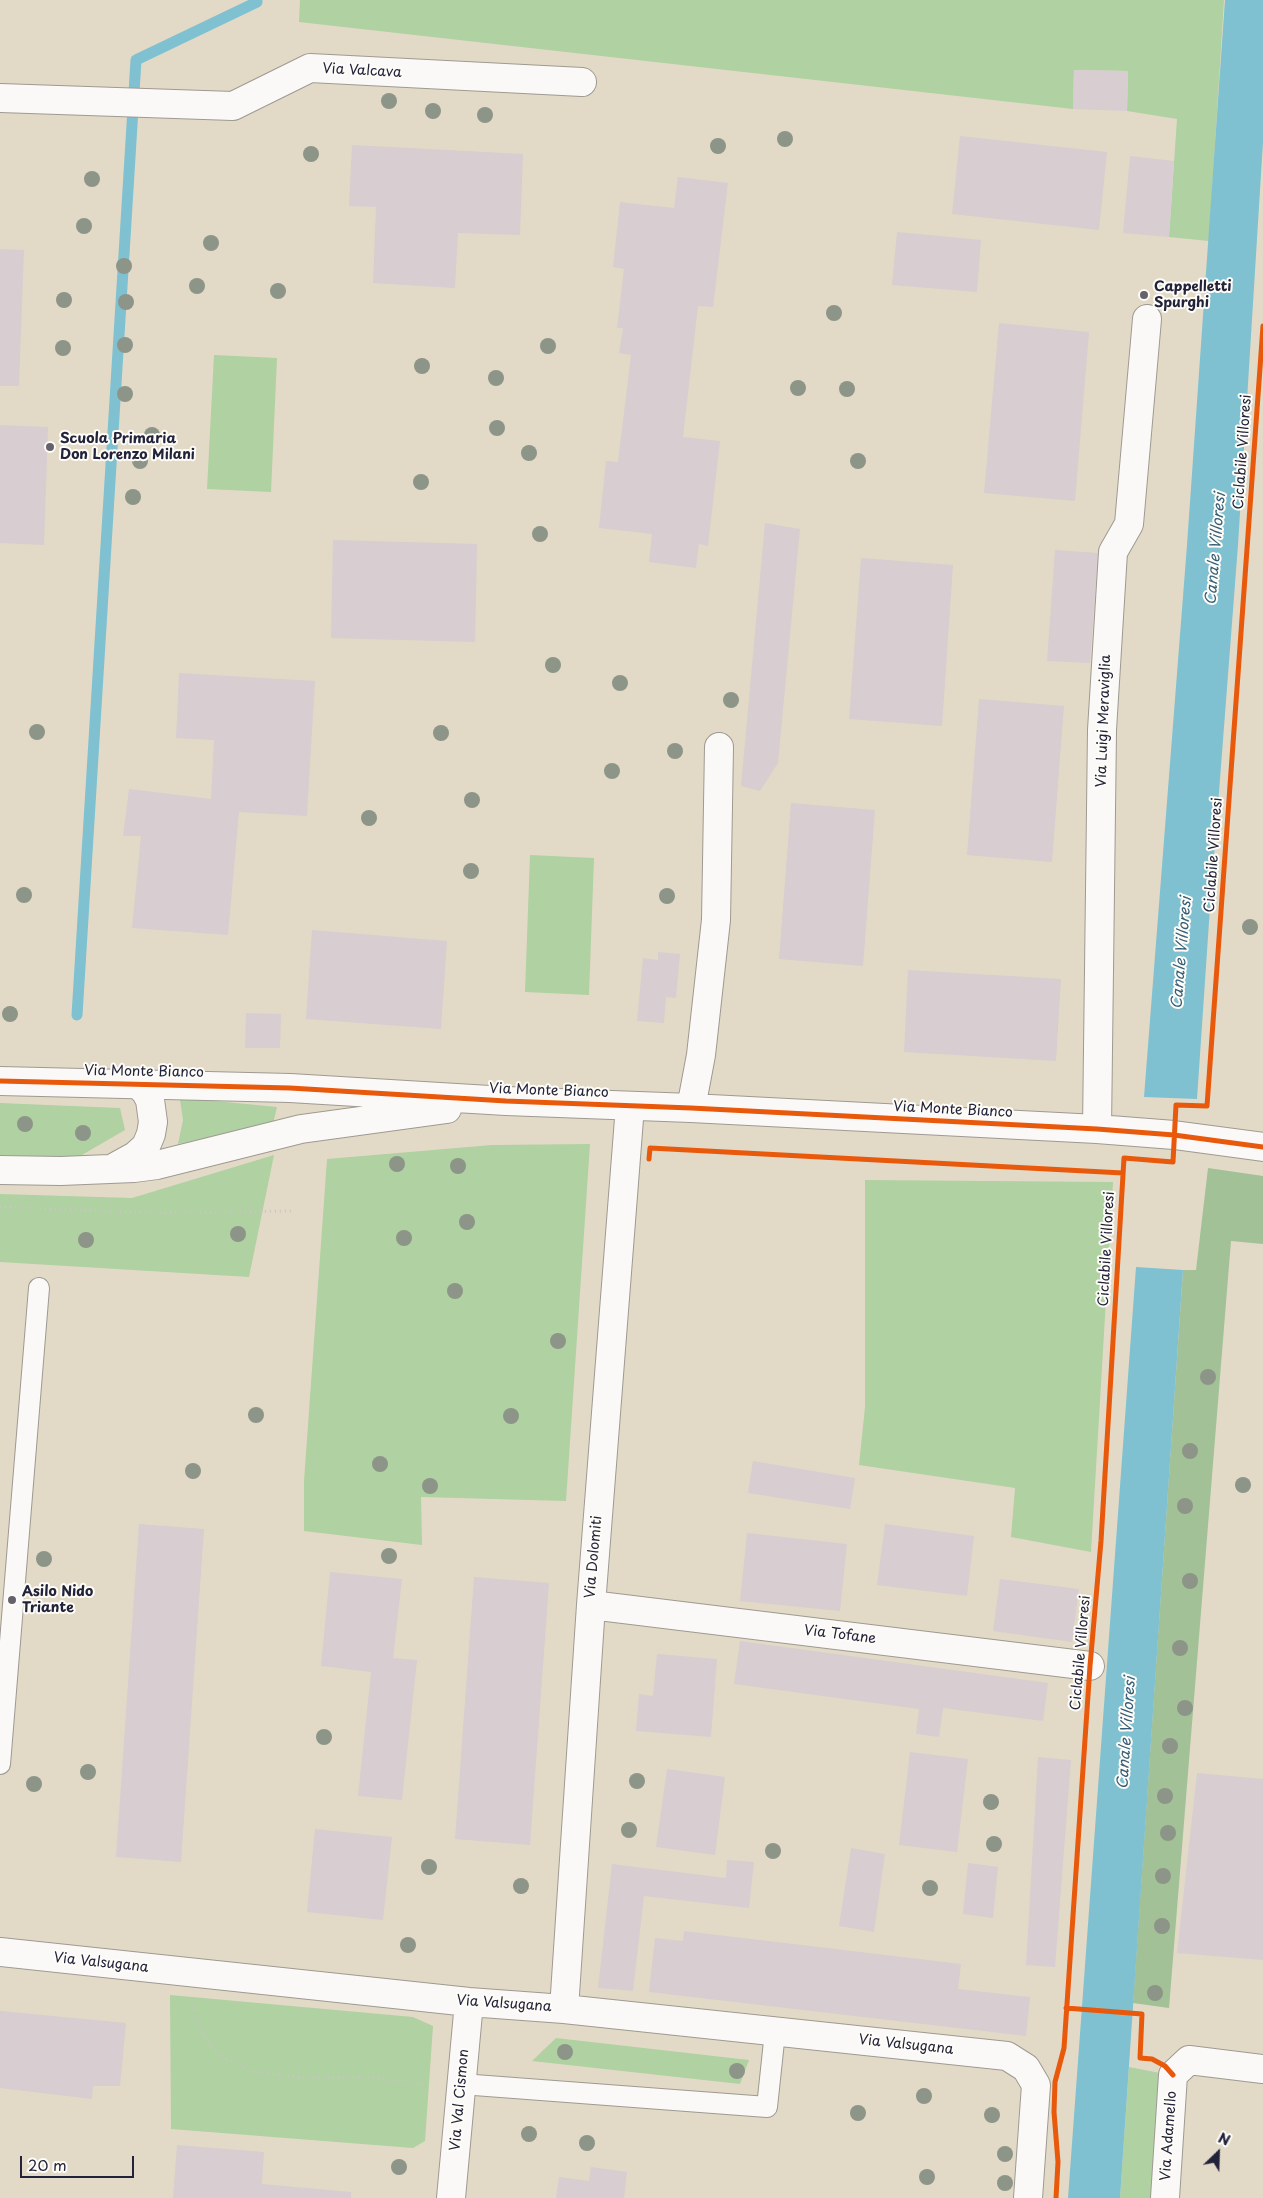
<!DOCTYPE html>
<style>
body{margin:0}
#map{position:relative;width:1263px;height:2198px;overflow:hidden;background:#e2dac7;font-family:"Playpen Sans",sans-serif}
canvas{display:block}
.north{position:absolute;left:1193px;top:2128px;width:50px;height:50px;-webkit-text-stroke:4px #fdfcf7;paint-order:stroke;rotate:24deg;font-size:14px;font-weight:700;line-height:20px;text-align:center;color:#22223b}
.north::after{content:'';display:block;margin:auto;width:18px;height:22px;background:#22223b;clip-path:polygon(50% 0,100% 100%,50% 72%,0 100%)}
.scale{position:absolute;left:20px;top:2156px;width:114px;height:22px;box-sizing:border-box;border:2px solid #22223b;border-top:0;padding-left:6px;font-size:15px;line-height:18px;white-space:nowrap;color:#22223b;-webkit-text-stroke:4px #fdfcf7;paint-order:stroke}
</style>
<div id="map">
<canvas width="1263" height="2198"></canvas>
<div class="north">N</div>
<div class="scale">20 m</div>
</div>
<script>
const ctx = document.querySelector('canvas').getContext('2d');
ctx.lineJoin = 'round';
function paint(path, color) { ctx.fillStyle = color; ctx.fill(path, 'evenodd'); }
const shape = rows => new Path2D(rows.map(r => 'M' + r).join(''));
function stroke(path, color, width, dash) { ctx.strokeStyle = color; ctx.lineWidth = width; ctx.lineCap = dash ? 'butt' : 'round'; ctx.setLineDash(dash || []); ctx.stroke(path); }
function write(font, color, halo, rows, align = 'center') {
  ctx.font = font + ' "Playpen Sans",sans-serif'; ctx.lineWidth = 4; ctx.setLineDash([]); ctx.textBaseline = 'middle'; ctx.strokeStyle = halo; ctx.fillStyle = color; for (const [text, x, y, turn = 0] of rows) {
    ctx.save(); ctx.translate(x, y); ctx.rotate((+turn || 0) * Math.PI / 180); ctx.textAlign = isNaN(turn) ? turn : align; if (halo) ctx.strokeText(text, 0, 0); ctx.fillText(text, 0, 0); ctx.restore();
  }
}
const green = shape([
 [300,0,1224,0,1209,241,1169,237,1177,119,1127,111,1128,71,1074,70,1073,109,299,22],
 [214,355,277,358,271,492,207,489],
 [530,855,594,858,589,995,525,992],
 [184,1098,277,1107,273,1124,178,1144,183,1120,180,1100],
 [0,1103,120,1108,125,1130,75,1159,0,1155],
 [590,1144,566,1501,421,1497,422,1545,304,1531,304,1481,327,1159,492,1145],
 [274,1155,249,1277,0,1262,0,1194,132,1198],
 [865,1180,1113,1182,1091,1552,1011,1537,1015,1488,859,1465,865,1407],
 [170,1995,413,2017,433,2026,425,2141,413,2148,171,2129],
 [556,2038,749,2060,740,2084,532,2061],
 [1129,2067,1160,2073,1152,2198,1120,2198]
]);
const forest = shape([
 [1208,1168,1263,1176,1263,1244,1231,1241,1169,2008,1133,2003,1183,1270,1196,1270]
]);
const water = shape([
 [1225,0,1263,0,1263,142,1238,545,1209,922,1197,1099,1144,1097,1187,545],
 [1136,1267,1183,1270,1120,2198,1068,2198]
]);
const stream = shape([
 [77,1015,136,60,257,2,257,0]
]);
const building = shape([
 [1074,70,1128,71,1127,111,1073,109],
 [960,136,1107,152,1099,230,952,214],
 [352,145,523,154,520,235,458,233,455,288,373,283,376,207,349,206],
 [1130,156,1174,161,1169,237,1123,233],
 [678,177,728,183,713,307,698,306,683,437,720,441,708,546,699,544,696,568,649,562,652,534,599,528,606,461,618,462,631,355,619,353,623,328,617,328,624,269,613,267,620,202,674,208],
 [897,232,981,240,977,292,892,285],
 [0,249,24,250,19,386,0,386],
 [999,323,1089,332,1075,501,984,493],
 [0,425,48,427,44,545,0,543],
 [765,523,800,529,778,763,760,791,741,786],
 [333,540,477,544,475,642,331,638],
 [1055,550,1098,553,1090,663,1047,661],
 [861,558,953,565,942,726,849,719],
 [179,673,315,681,307,816,239,812,228,935,132,928,141,836,123,836,129,789,211,799,214,740,176,738],
 [979,699,1064,706,1052,862,967,855],
 [791,803,875,810,863,966,779,959],
 [312,930,447,941,441,1029,306,1019],
 [658,952,680,954,676,998,666,997,664,1023,637,1021,643,958,658,960],
 [908,970,1061,979,1056,1061,904,1052],
 [246,1013,281,1014,280,1048,245,1048],
 [753,1461,855,1478,850,1509,748,1493],
 [139,1524,204,1529,181,1862,116,1857],
 [885,1524,974,1536,967,1596,877,1585],
 [747,1533,847,1544,840,1611,740,1601],
 [330,1572,402,1579,393,1658,417,1660,402,1800,358,1796,371,1672,321,1666],
 [474,1577,549,1583,530,1845,455,1839],
 [1000,1579,1079,1589,1072,1642,993,1631],
 [740,1641,1048,1683,1043,1721,943,1708,939,1737,916,1734,919,1709,734,1684],
 [657,1654,717,1659,711,1737,636,1731,639,1694,653,1696],
 [910,1752,968,1759,957,1852,899,1845],
 [1038,1757,1071,1760,1055,1967,1026,1965],
 [667,1769,725,1777,715,1855,656,1847],
 [1197,1773,1263,1779,1263,1960,1177,1953],
 [315,1829,392,1837,383,1920,307,1912],
 [851,1848,885,1854,874,1932,839,1926],
 [727,1860,754,1862,749,1908,644,1896,633,1991,598,1988,612,1864,726,1878],
 [968,1863,998,1867,993,1918,963,1914],
 [684,1931,961,1964,958,1989,1030,1997,1026,2036,649,1992,655,1938,683,1941],
 [0,2011,126,2023,120,2086,93,2086,92,2099,0,2088],
 [177,2145,264,2152,262,2184,351,2192,351,2198,173,2198],
 [591,2167,627,2172,624,2198,556,2198,559,2177,589,2181]
]);
const path = shape([
 [0,1207,160,1213,291,1211],
 [192,2006,203,2035,217,2054,250,2071,302,2078,369,2077,428,2085]
]);
const service = shape([
 [0,1764,39,1288],
 [461,2084,767,2107,775,2032]
]);
const minor = shape([
 [0,98,233,106,310,68,582,82],
 [0,1081,290,1088,506,1101,691,1108,1097,1129,1174,1135,1263,1147],
 [691,1108,701,1055,716,920,719,747],
 [1097,1129,1102,730,1113,552,1129,524,1147,319],
 [115,1167,135,1156,146,1146,151,1134,153,1122,150,1100,145,1091,136,1083],
 [0,1170,61,1171,134,1168,157,1165,301,1129,447,1109],
 [591,1605,1090,1666],
 [0,1952,469,2002,564,2009,1007,2056,1026,2068,1036,2085,1028,2198],
 [564,2009,591,1605,630,1106],
 [451,2198,469,2002],
 [1165,2198,1173,2075,1189,2060,1263,2069]
]);
const cycleway = shape([
 [0,1081,290,1088,506,1101,691,1108,1097,1129,1174,1135,1263,1147],
 [649,1159,650,1148,1123,1173],
 [1066,2008,1142,2014,1140,2058,1152,2059,1165,2066,1173,2075],
 [1056,2198,1058,2162,1054,2112,1055,2082,1064,2048,1090,1666,1101,1541,1124,1158,1173,1162,1176,1105,1207,1106,1263,326]
]);
const trees = [
 [389,101],
 [433,111],
 [485,115],
 [785,139],
 [718,146],
 [311,154],
 [92,179],
 [84,226],
 [211,243],
 [124,266],
 [197,286],
 [278,291],
 [64,300],
 [126,302],
 [834,313],
 [125,345],
 [548,346],
 [63,348],
 [422,366],
 [496,378],
 [798,388],
 [847,389],
 [125,394],
 [497,428],
 [152,435],
 [529,453],
 [140,461],
 [858,461],
 [421,482],
 [133,497],
 [540,534],
 [553,665],
 [620,683],
 [731,700],
 [37,732],
 [441,733],
 [675,751],
 [612,771],
 [472,800],
 [369,818],
 [471,871],
 [24,895],
 [667,896],
 [1250,927],
 [10,1014],
 [25,1124],
 [83,1133],
 [397,1164],
 [458,1166],
 [467,1222],
 [238,1234],
 [404,1238],
 [86,1240],
 [455,1291],
 [558,1341],
 [1208,1377],
 [256,1415],
 [511,1416],
 [1190,1451],
 [380,1464],
 [193,1471],
 [1243,1485],
 [430,1486],
 [1185,1506],
 [389,1556],
 [44,1559],
 [1190,1581],
 [1180,1648],
 [1185,1708],
 [324,1737],
 [1170,1746],
 [88,1772],
 [637,1781],
 [34,1784],
 [1165,1796],
 [991,1802],
 [629,1830],
 [1168,1833],
 [994,1844],
 [773,1851],
 [429,1867],
 [1163,1876],
 [521,1886],
 [930,1888],
 [1162,1926],
 [408,1945],
 [1155,1993],
 [565,2052],
 [737,2071],
 [924,2096],
 [858,2113],
 [992,2115],
 [529,2134],
 [587,2143],
 [1005,2154],
 [399,2167],
 [927,2177],
 [1005,2183]
];
const markers = [
 [1144,295,5,"#65626c"],
 [50,447,5,"#65626c"],
 [12,1600,5,"#65626c"]
];
const streetNames = [
 ["Via Valcava",362,71,3],
 ["Ciclabile Villoresi",1243,452,-86],
 ["Via Luigi Meraviglia",1104,721,-88],
 ["Ciclabile Villoresi",1214,855,-86],
 ["Via Monte Bianco",144,1072,1],
 ["Via Monte Bianco",549,1091,2],
 ["Via Monte Bianco",953,1110,3],
 ["Ciclabile Villoresi",1107,1249,-87],
 ["Via Dolomiti",594,1557,-85],
 ["Via Tofane",840,1635,7],
 ["Ciclabile Villoresi",1081,1653,-85],
 ["Via Valsugana",101,1963,6],
 ["Via Valsugana",504,2004,4],
 ["Via Valsugana",906,2045,6],
 ["Via Val Cismon",460,2100,-85],
 ["Via Adamello",1169,2136,-86]
];
const poiNames = [
 ["Cappelletti",1154,287],
 ["Spurghi",1154,303],
 ["Scuola Primaria",60,439],
 ["Don Lorenzo Milani",60,455],
 ["Asilo Nido",22,1592],
 ["Triante",22,1608]
];
const waterNames = [
 ["Canale Villoresi",1216,549,-85],
 ["Canale Villoresi",1182,953,-85],
 ["Canale Villoresi",1127,1733,-86]
];
paint(green, '#b0d1a1');
paint(forest, '#a2c197');
paint(water, '#7fc1d0');
stroke(stream, '#7fc1d0', 11);
paint(building, '#d8cdd0');
stroke(service, '#9e9a92', 22);
stroke(minor, '#9e9a92', 30);
stroke(path, '#c7c6c3', 3, [1, 4]);
stroke(service, '#fbf9f7', 20);
stroke(minor, '#fbf9f7', 28);
stroke(cycleway, '#e8590c', 5);
ctx.fillStyle = '#8c9588';
for (const [x, y] of trees) { ctx.beginPath(); ctx.arc(x, y, 8, 0, 2 * Math.PI); ctx.fill(); }
for (const [x, y, r, color] of markers) { const dot = new Path2D(); dot.arc(x, y, r, 0, 2 * Math.PI); ctx.fillStyle = color; ctx.fill(dot); stroke(dot, '#fdfcf7', 2); }
write('14px', '#22223b', '#fdfcf7', streetNames);
write('bold 14px', '#22223b', '#fdfcf7', poiNames, 'left');
write('italic 15px', '#365d78', '#fdfcf7', waterNames);
</script>
